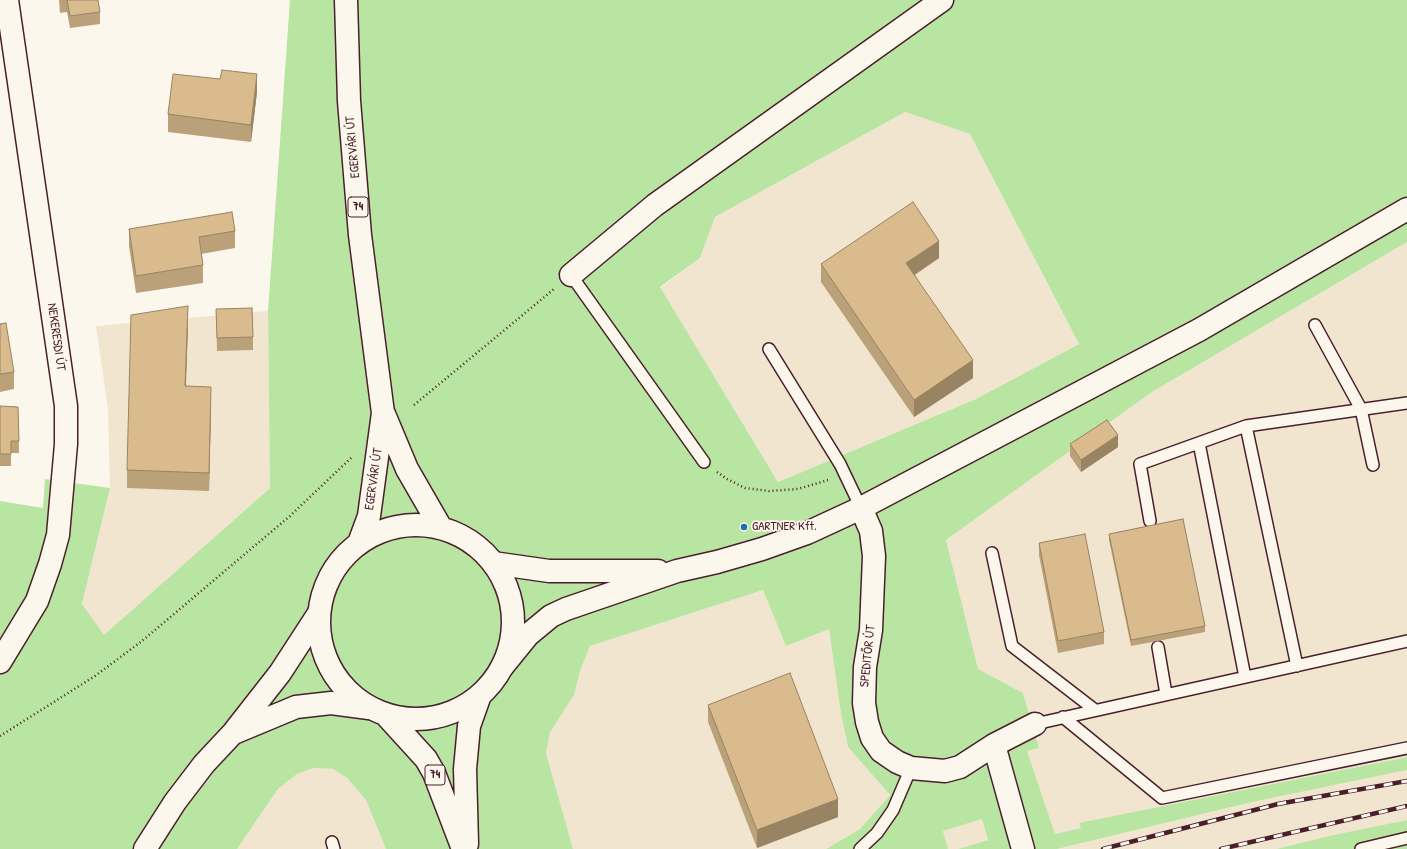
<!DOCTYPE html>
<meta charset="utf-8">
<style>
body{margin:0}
canvas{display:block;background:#fbf7ec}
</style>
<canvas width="1407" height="849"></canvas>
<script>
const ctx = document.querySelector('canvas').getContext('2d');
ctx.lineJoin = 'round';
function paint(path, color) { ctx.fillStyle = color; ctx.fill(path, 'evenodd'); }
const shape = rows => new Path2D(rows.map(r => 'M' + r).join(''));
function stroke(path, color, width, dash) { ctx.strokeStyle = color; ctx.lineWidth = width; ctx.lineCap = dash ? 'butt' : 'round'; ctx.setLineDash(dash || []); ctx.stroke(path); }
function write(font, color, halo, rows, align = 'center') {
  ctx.font = font + ' "Patrick Hand",sans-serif'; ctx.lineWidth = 3.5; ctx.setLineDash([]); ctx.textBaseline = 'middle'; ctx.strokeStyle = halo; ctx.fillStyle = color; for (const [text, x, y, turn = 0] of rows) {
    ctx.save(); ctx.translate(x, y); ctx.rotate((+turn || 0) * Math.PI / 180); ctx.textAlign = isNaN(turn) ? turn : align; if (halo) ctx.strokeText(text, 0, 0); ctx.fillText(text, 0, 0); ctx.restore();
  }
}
const built = shape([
 [905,112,970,134,1079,344,976,399,778,482,660,288,700,258,715,217],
 [1407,242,1407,757,1080,823,1081,828,1055,835,1026,751,1039,748,1023,693,978,670,946,540,1152,392],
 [268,311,270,488,104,636,82,604,110,488,108,409,96,326],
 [763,590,786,645,829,629,841,714,848,747,890,795,860,829,826,849,573,849,546,753,549,732,574,695,580,671,590,646],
 [313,768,333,769,347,778,366,800,386,849,237,849,278,789,297,774],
 [1407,770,1407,820,1276,849,1057,849,1248,803],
 [982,819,988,840,958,849,948,849,943,831]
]);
const green = shape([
 [290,0,1407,0,1407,242,1152,392,946,540,978,669,1023,693,1039,748,1027,751,1055,834,1081,828,1079,823,1407,757,1407,770,1248,803,1057,849,958,849,988,840,982,819,943,831,948,849,826,849,860,829,890,795,848,747,841,714,829,629,786,646,763,590,590,646,580,671,574,695,550,732,546,753,573,849,386,849,366,800,347,778,333,769,313,768,297,774,278,789,237,849,0,849,0,501,43,508,45,479,110,488,82,604,104,635,270,488,268,311],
 [905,112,970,134,1079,344,976,399,778,482,660,287,700,258,715,217],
 [1407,820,1407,849,1276,849,1334,835]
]);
const path = shape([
 [414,405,554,289],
 [717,472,727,479,745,488,769,491,798,489,828,480],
 [0,736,95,676,142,641,290,516,352,457]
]);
const lane = shape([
 [571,275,704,462],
 [1315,325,1361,409,1373,465],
 [769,349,840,464,861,508],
 [1246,426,1297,666],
 [1199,443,1245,677],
 [1150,521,1140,464,1246,426,1407,403],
 [992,553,1012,646,1095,710],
 [1158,647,1166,694],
 [1063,717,1162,798,1407,748],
 [1035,724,1407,641],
 [332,842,334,849],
 [860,849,877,833,893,810,911,768],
 [1361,849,1407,838]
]);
const street = shape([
 [571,275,655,205,942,0],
 [861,508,871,531,874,556,871,630,865,667,864,703,867,722,872,738,881,751,897,762,911,768,945,771,960,767,994,745,1035,724],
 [0,662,37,601,50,564,58,535,66,444,66,406,7,0],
 [994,745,1023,849]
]);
const secondary = shape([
 [493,563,549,571,658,571],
 [502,667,528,635,551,616,566,609,677,571,717,562,762,549,807,533,861,508,1199,330,1407,209],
 [236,732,296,707,331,703,369,708],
 [145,849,175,802,204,764,233,733,280,673,319,613]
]);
const primary = shape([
 [346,0,349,101,360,235,383,413,369,516,359,543],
 [384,414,407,469,441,528],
 '319 622a97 97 0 1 1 194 0a97 97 0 1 1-194 0Z',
 [385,714,426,759,434,773,463,849],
 [467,844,465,769,469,726,480,695]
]);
const rail = shape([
 [1103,849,1278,804,1407,781],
 [1221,849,1407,806]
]);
const wall = shape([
 [59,0,98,0,100,12,100,24,70,28,67,12,60,13],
 [220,79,257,92,251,142,168,132,168,114],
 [129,229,235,231,235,248,201,254,203,265,203,283,136,293,129,246],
 [939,258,915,275,973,378,914,417,821,282,821,264],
 [216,309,253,337,253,350,217,351],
 [0,324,14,372,14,389,0,392],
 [188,324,186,386,211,405,209,491,127,488,127,470],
 [0,406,18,407,19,453,11,453,11,466,0,466],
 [1070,444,1118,447,1081,472,1070,456],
 [1109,534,1205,626,1205,632,1131,646,1109,540],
 [1039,543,1104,632,1104,644,1058,653,1039,555],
 [708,705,838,817,757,848,708,722]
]);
const shadedWall = shape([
 [257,74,257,92,251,142,251,125],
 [939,241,939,258,906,280,906,263],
 [188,306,188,324,185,404,185,386],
 [973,360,973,378,914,417,914,400],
 [211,387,211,405,209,491,209,473],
 [1118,435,1118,447,1081,472,1081,460],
 [838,799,838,817,757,848,757,830]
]);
const building = shape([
 [67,0,98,0,100,12,70,16,67,0],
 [222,70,257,74,251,125,168,114,173,74,220,79,222,70],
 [913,202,939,241,906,263,973,360,914,400,821,264,913,202],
 [232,212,235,231,199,237,203,265,136,276,129,229,232,212],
 [188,306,185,386,211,387,209,473,127,470,131,315,188,306],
 [252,308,253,337,217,338,216,309,252,308],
 [6,323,14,372,0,374,0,324,6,323],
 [0,406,18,407,19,441,11,441,11,454,0,454,0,406],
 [1107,420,1118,435,1081,460,1070,444,1107,420],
 [1183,519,1205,626,1131,640,1109,534,1183,519],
 [1085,534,1104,632,1058,641,1039,543,1085,534],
 [790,673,838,799,757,830,708,705,790,673]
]);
const markers = [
 [744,527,4,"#1f6fb2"]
];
const shields = [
 [358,207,20],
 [435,775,20]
];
const shieldNames = [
 ["74",358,207],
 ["74",435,775]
];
const streetNames = [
 ["EGERVÁRI ÚT",353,147,-95],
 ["NEKERESDI ÚT",56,337,82],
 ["EGERVÁRI ÚT",374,479,-82],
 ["SPEDITŐR ÚT",868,656,-84]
];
const poiNames = [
 ["GARTNER Kft.",752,527]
];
paint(built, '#f1e5d0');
paint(green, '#b9e5a2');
stroke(lane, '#4a1f2b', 14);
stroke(street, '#4a1f2b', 25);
stroke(secondary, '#4a1f2b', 25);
stroke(primary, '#4a1f2b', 25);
stroke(path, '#4a1f2b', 2.5, [1, 3]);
stroke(lane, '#fbf7ec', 11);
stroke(street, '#fbf7ec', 22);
stroke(secondary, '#fbf7ec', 22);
stroke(primary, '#fbf7ec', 22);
stroke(rail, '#4a1f2b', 4.5);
stroke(rail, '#fbf7ec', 3, [9]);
paint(wall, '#bba179');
paint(shadedWall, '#988363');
paint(building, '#d9bb8d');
stroke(building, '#988363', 1);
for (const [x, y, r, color] of markers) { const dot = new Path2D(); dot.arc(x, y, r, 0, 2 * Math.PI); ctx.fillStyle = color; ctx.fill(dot); stroke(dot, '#fbf7ec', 1.5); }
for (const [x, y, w] of shields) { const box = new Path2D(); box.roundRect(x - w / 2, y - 10, w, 20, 3); ctx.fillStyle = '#fbf7ec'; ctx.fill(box); stroke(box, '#4a1f2b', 1); }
write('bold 12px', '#4a1f2b', null, shieldNames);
write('13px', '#4a1f2b', '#fbf7ec', streetNames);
write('13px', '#4a1f2b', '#fbf7ec', poiNames, 'left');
</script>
